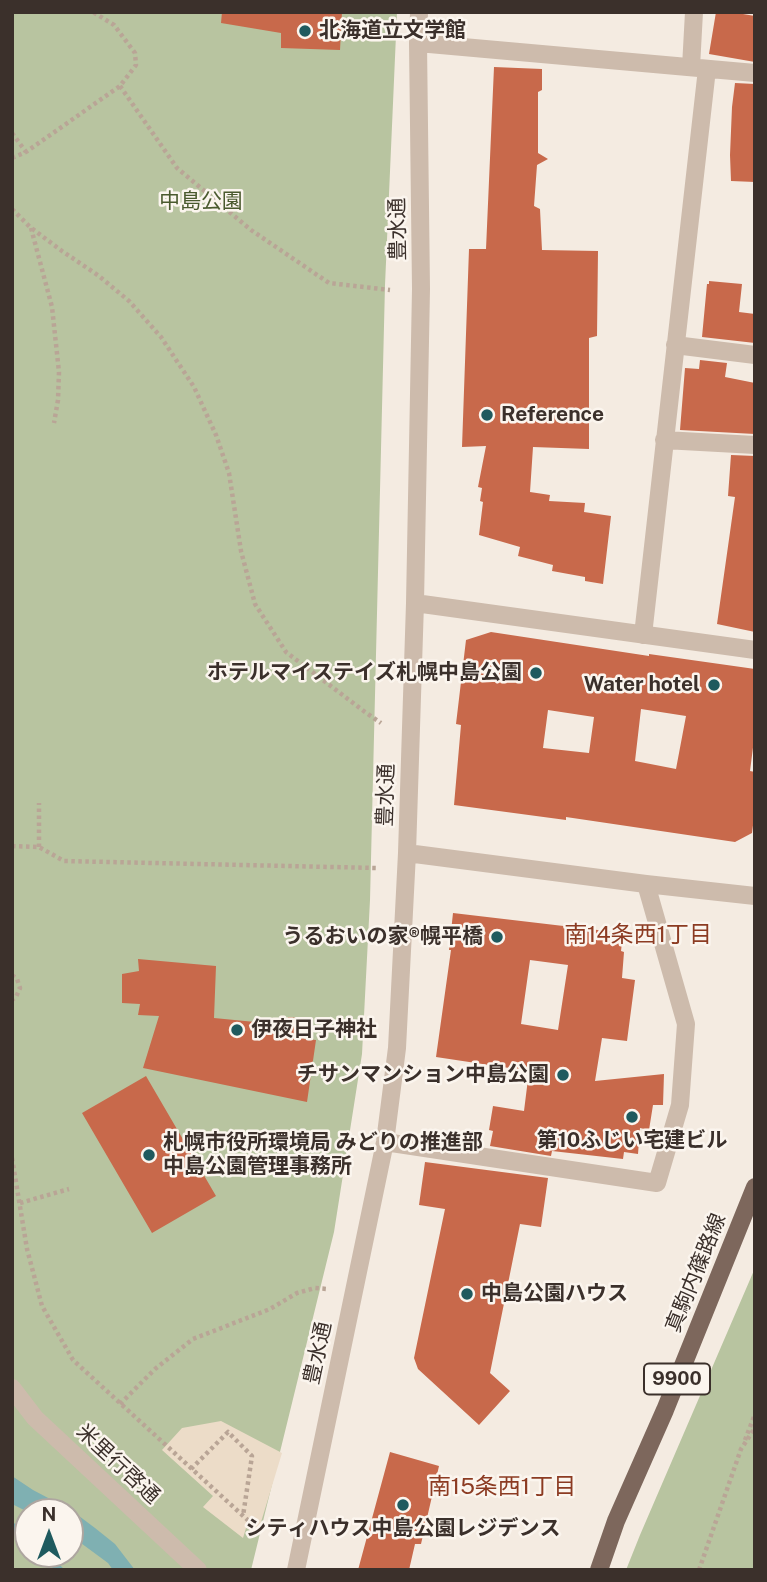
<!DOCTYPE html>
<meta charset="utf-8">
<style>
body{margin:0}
#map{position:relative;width:767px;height:1582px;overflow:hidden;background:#f4ebe1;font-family:"Public Sans",sans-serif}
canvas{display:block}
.frame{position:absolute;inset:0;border:14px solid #3b302b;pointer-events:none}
.north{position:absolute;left:14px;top:1498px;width:70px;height:70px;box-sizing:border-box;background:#fbf5ee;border:2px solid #aea6a0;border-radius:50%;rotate:0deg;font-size:19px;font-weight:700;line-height:28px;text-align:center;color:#3b302b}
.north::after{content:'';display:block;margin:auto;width:24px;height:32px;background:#1f5a5e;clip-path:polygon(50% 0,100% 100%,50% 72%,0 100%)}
</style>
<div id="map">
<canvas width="767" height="1582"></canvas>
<div class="frame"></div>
<div class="north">N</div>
</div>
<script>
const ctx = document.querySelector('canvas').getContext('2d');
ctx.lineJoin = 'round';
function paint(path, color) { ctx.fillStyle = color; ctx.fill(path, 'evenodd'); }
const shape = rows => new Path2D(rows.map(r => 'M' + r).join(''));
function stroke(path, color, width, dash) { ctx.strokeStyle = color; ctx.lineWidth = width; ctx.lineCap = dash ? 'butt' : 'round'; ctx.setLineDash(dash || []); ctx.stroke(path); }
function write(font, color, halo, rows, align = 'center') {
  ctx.font = font + ' "Public Sans","Noto Sans JP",sans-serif'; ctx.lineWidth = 5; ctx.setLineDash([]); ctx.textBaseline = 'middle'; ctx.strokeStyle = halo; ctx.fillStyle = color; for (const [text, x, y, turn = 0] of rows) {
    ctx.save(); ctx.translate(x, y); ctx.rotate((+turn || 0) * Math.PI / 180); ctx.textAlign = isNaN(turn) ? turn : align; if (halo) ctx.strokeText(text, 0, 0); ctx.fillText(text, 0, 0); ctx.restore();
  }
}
const green = shape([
 [12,12,397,12,385,285,370,900,362,1054,334,1232,251,1570,12,1570],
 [28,1512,70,1512,70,1554,28,1554],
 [755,1268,755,1570,626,1570,640,1535]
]);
const plaza = shape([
 [221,1421,282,1453,258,1532,246,1528,243,1538,203,1507,213,1496,162,1450,182,1428]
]);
const water = shape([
 [12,1476,33,1490,71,1510,95,1528,115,1544,135,1570,113,1570,108,1563,70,1535,70,1512,28,1512,12,1504]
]);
const stream = shape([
 [12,1526,28,1540],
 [43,1554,60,1570]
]);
const building = shape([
 [222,12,342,12,340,50,281,48,281,33,221,23],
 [716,12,731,12,755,16,755,62,709,54],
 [494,67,542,69,542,90,538,92,538,153,548,159,537,165,534,206,540,209,542,250,598,251,597,336,589,338,589,449,533,447,530,492,550,495,549,501,585,503,584,512,611,516,603,584,585,581,585,577,552,571,553,565,518,556,520,547,479,535,483,502,480,501,482,488,478,487,486,446,462,447,469,249,486,249],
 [735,83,755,84,755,182,731,181,730,155,732,107],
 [709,281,742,284,739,312,755,314,755,343,702,337,707,284,709,284],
 [700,360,727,363,725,377,755,383,755,434,680,430,685,368,699,369],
 [731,455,755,456,755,632,717,624,735,497,728,496],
 [491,632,649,656,649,654,755,669,755,732,750,771,755,772,755,810,752,833,735,842,566,817,566,820,454,805,461,725,456,724,466,640],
 [641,709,686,716,676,769,635,761],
 [548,710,594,717,589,753,543,748],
 [453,913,623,933,621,951,624,952,622,978,635,980,627,1041,602,1038,595,1081,664,1074,663,1105,653,1105,649,1130,640,1128,638,1154,624,1152,623,1159,552,1151,551,1156,490,1146,493,1131,489,1130,493,1106,524,1111,529,1071,436,1057,451,950,449,950],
 [530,960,568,965,558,1030,521,1024],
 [138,959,216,966,214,1018,286,1025,288,1017,307,1019,304,1039,316,1040,307,1102,143,1068,159,1016,138,1015,140,1004,122,1003,122,974,139,971],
 [146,1076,216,1196,152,1233,82,1113],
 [425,1162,548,1178,541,1227,520,1224,490,1373,510,1391,479,1425,418,1369,414,1358,445,1209,419,1205],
 [390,1452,439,1466,421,1544,415,1544,409,1570,358,1570]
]);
const path = shape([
 [120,86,177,168,251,230,329,283,390,290],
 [12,133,26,152],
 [12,158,26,152,120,86,136,65,135,53,114,25,93,12],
 [12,209,30,227,62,251,99,276,129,301,161,337,194,387,216,435,229,473,241,551,255,604,286,652,365,712,381,723],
 [31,228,52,307,59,372,58,400,54,423],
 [12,846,39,847,64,861,377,868],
 [39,847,39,803],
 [12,975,17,979,20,988,16,997,12,1000],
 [12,1158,27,1249,42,1306,73,1360,252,1524],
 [20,1203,69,1189],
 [120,1404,155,1369,193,1339,270,1309,297,1293,315,1288,327,1289],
 [745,1440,755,1414],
 [191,1469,228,1432,252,1456,243,1516],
 [251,1530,252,1524,266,1528],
 [699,1570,741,1449,755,1428]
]);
const minor = shape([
 [418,43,755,73],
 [691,67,694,12],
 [675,345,755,355],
 [664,440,755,445],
 [415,603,755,650],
 [643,635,707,69],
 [407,853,646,884,755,896],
 [385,1142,657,1183,680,1105,686,1024,646,884],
 [12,1388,35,1418,198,1570],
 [296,1570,385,1142,397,1048,407,853,415,603,421,289,418,43,419,12]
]);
const major = shape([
 [599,1570,616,1521,665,1410,755,1187]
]);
const markers = [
 [305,31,7,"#1f5a5e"],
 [487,415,7,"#1f5a5e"],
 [536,673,7,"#1f5a5e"],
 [714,685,7,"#1f5a5e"],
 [497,937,7,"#1f5a5e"],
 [237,1030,7,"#1f5a5e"],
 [563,1075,7,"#1f5a5e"],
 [632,1117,7,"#1f5a5e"],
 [149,1155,7,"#1f5a5e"],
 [467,1294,7,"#1f5a5e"],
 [403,1505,7,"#1f5a5e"]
];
const shields = [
 [677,1379,66]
];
const shieldNames = [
 ["9900",677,1379]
];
const poiNames = [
 ["北海道立文学館",319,31],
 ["Reference",501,415],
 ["ホテルマイステイズ札幌中島公園",522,673,"right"],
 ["Water hotel",700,685,"right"],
 ["うるおいの家®幌平橋",483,937,"right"],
 ["伊夜日子神社",251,1030],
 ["チサンマンション中島公園",549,1075,"right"],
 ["第10ふじい宅建ビル",632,1141,"center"],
 ["札幌市役所環境局 みどりの推進部",163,1143],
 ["中島公園管理事務所",163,1167],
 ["中島公園ハウス",481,1294],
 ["シティハウス中島公園レジデンス",403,1529,"center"]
];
const parkNames = [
 ["中島公園",201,202]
];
const streetNames = [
 ["豊水通",398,229,-91],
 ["豊水通",386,795,-88],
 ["真駒内篠路線",696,1273,-68],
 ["豊水通",318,1353,-78],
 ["米里行啓通",118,1464,43]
];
const neighbourhoodNames = [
 ["南14条西1丁目",638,935],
 ["南15条西1丁目",502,1487]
];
paint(green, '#b8c4a0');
paint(plaza, '#ecdcc8');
paint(water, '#7fb0b2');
stroke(stream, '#7fb0b2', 7);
paint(building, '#c8694b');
stroke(path, '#b9a596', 4.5, [3.5, 3.5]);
stroke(minor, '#cdbbac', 18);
stroke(major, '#7d675c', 18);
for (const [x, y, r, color] of markers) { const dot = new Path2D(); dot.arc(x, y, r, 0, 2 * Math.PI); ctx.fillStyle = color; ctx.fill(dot); stroke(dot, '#fbf5ee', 2.5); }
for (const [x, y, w] of shields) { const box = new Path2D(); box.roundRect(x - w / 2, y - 15.5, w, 31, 5); ctx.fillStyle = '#fbf5ee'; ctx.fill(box); stroke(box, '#3b302b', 2); }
write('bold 19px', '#3b302b', null, shieldNames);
write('bold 21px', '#3b302b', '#fbf5ee', poiNames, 'left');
write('21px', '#4a5a2e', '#fbf5ee', parkNames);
write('21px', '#3b302b', '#fbf5ee', streetNames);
write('23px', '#8c3b22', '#fbf5ee', neighbourhoodNames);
</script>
